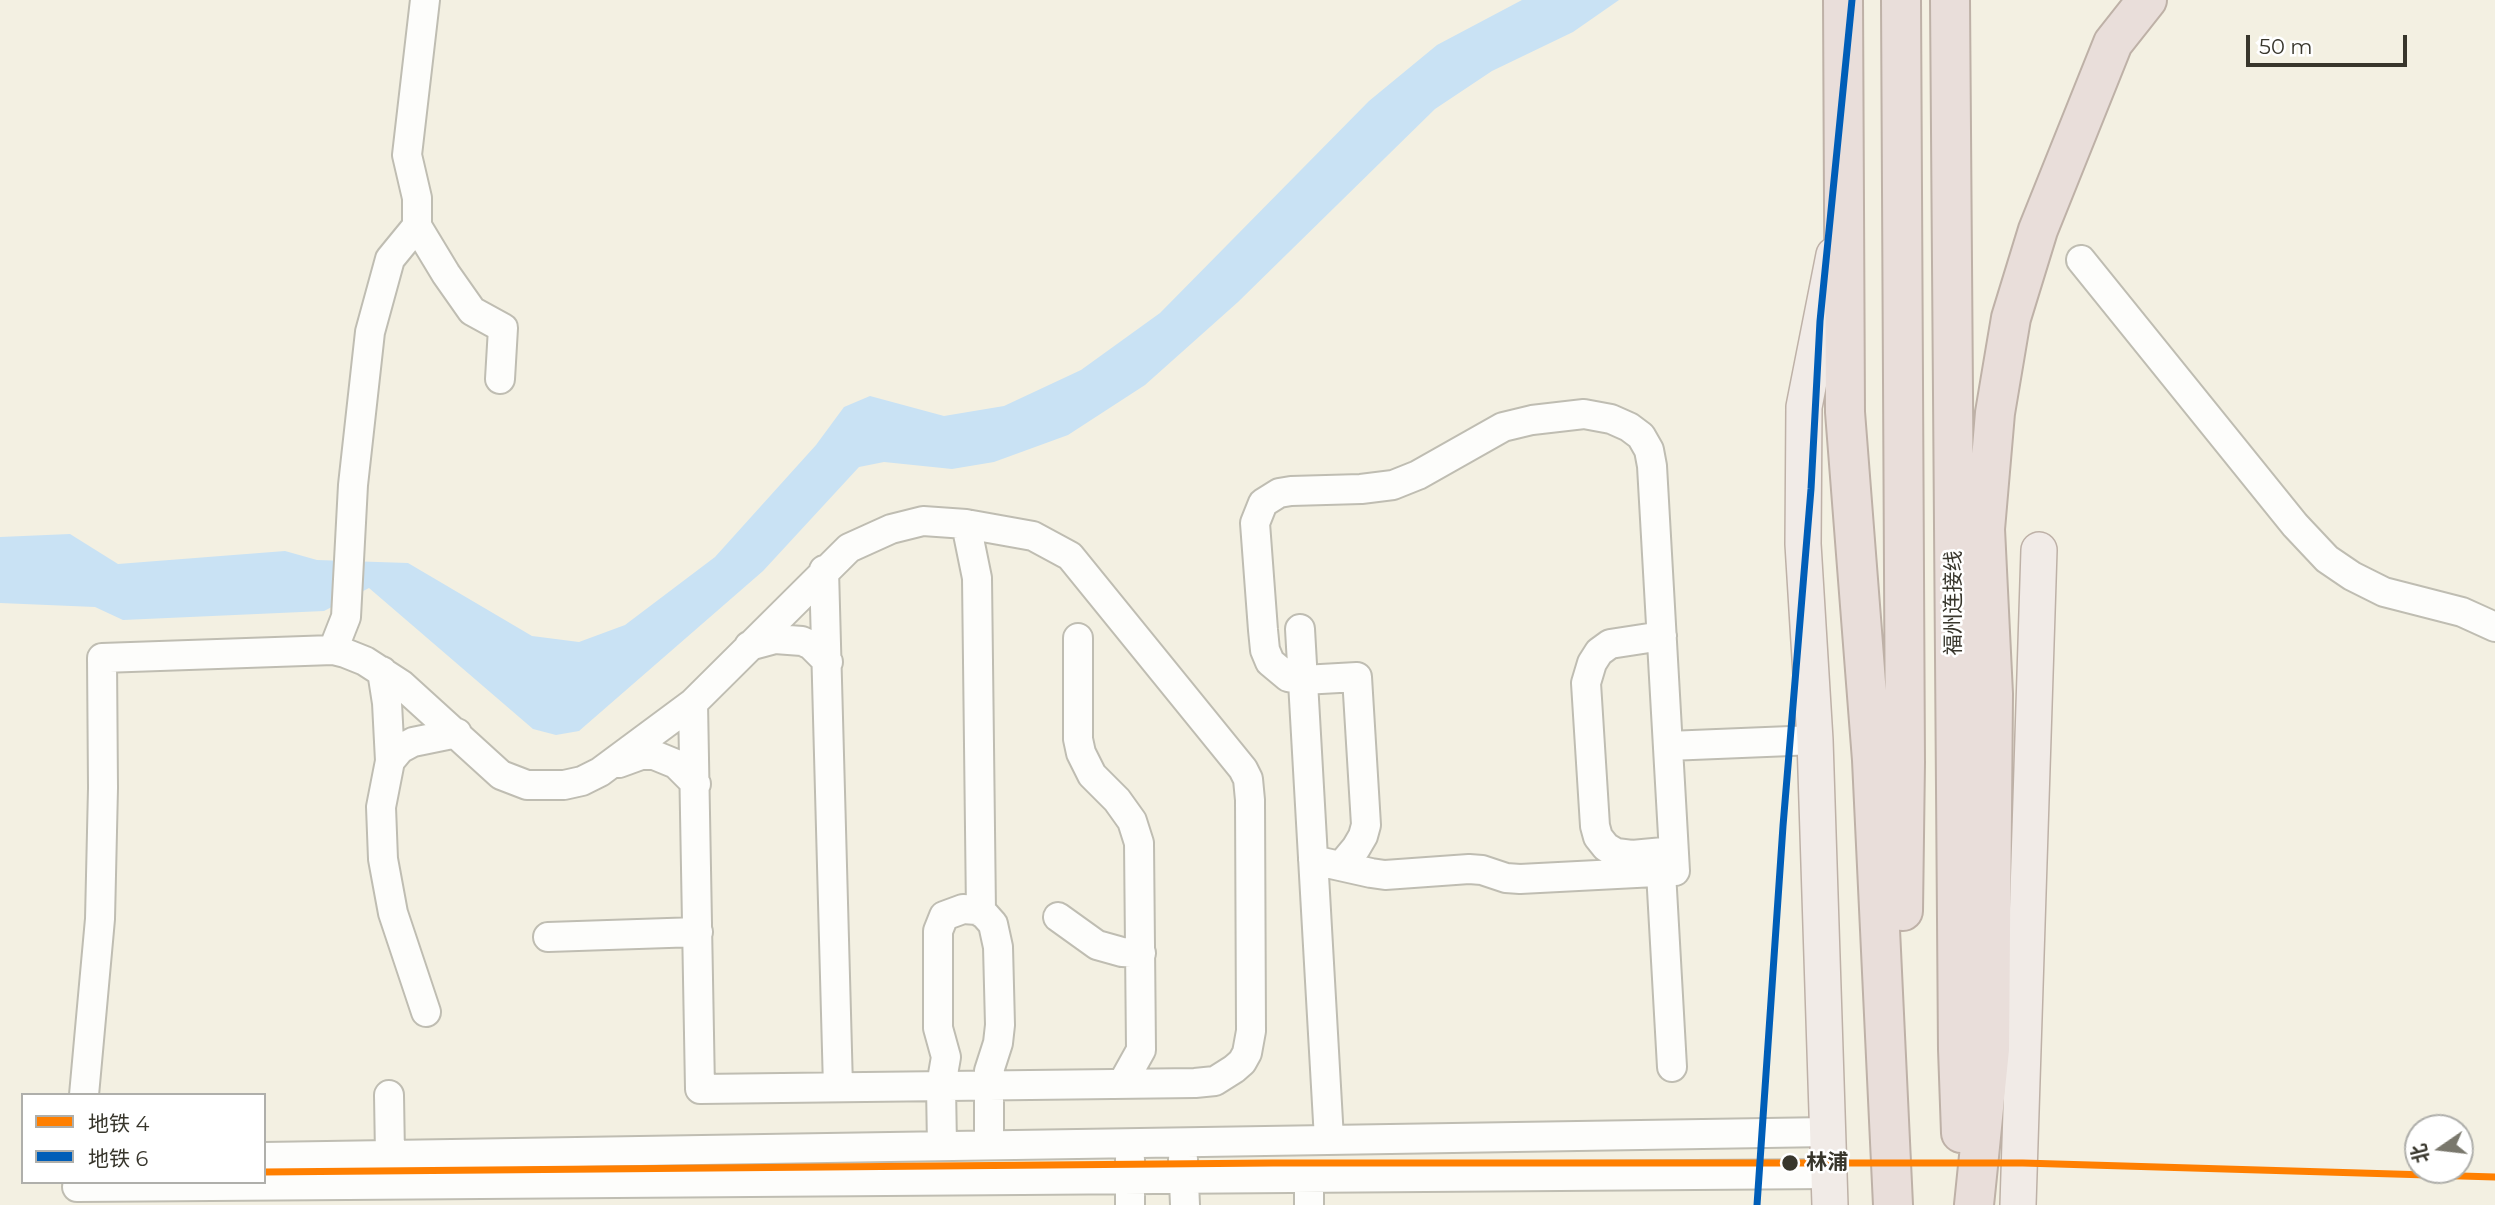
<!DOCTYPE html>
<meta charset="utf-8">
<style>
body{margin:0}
#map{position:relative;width:2495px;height:1205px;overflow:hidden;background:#f3f0e2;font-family:Montserrat,"Noto Sans SC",sans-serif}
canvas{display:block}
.legend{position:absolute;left:21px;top:1093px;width:245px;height:91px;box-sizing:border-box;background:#fff;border:2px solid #afafab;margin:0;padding:9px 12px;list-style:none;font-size:21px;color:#38362c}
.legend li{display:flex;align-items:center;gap:14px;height:35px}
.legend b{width:35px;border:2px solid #afafab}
.north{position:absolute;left:2404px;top:1114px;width:70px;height:70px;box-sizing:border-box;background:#fff;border:2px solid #afafab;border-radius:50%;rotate:256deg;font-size:19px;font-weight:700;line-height:28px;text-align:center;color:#38362c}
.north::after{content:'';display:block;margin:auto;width:24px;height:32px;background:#79776c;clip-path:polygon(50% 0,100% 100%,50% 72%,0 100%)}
.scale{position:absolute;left:2246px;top:35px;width:161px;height:32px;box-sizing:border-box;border:4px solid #38362c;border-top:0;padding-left:9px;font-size:21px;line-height:24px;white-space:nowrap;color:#38362c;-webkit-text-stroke:5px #fff;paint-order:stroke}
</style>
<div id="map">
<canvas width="2495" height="1205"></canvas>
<ul class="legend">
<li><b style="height:9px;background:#ff7f00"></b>地铁 4</li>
<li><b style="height:9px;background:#005eb8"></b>地铁 6</li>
</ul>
<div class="north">北</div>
<div class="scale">50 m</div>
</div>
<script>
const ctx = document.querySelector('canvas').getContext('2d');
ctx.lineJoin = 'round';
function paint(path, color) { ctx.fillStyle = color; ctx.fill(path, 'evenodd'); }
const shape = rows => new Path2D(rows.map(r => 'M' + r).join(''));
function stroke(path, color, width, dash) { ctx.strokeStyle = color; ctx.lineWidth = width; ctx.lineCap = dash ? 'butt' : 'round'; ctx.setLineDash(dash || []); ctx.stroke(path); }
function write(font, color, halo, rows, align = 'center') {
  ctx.font = font + ' Montserrat,"Noto Sans SC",sans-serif'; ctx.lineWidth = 5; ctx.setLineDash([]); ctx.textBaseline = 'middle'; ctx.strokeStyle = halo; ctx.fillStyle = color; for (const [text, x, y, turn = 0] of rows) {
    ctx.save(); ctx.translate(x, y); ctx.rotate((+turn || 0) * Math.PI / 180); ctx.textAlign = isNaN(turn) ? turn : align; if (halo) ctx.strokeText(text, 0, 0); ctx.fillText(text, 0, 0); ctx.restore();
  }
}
const water = shape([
 [1522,0,1619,0,1573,32,1492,71,1435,109,1238,302,1145,385,1068,435,994,462,952,469,884,462,859,467,763,571,579,731,556,735,533,729,369,588,324,611,123,620,95,607,0,603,0,537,70,534,118,564,285,551,317,560,408,563,532,636,579,642,625,625,715,557,816,445,844,407,870,396,944,416,1004,406,1081,370,1160,313,1369,101,1437,45]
]);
const minor = shape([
 [417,226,446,274,472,311,503,328,500,379],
 [2081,260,2295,525,2327,559,2352,576,2384,592,2462,612,2495,627],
 [966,524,977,578,981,912],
 [824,570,838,1087],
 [1300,629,1329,1139],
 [1662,636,1610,644,1599,652,1592,663,1586,683,1595,826,1598,837,1606,847,1616,853,1632,855,1664,852],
 [1078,638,1078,739,1081,753,1092,775,1117,800,1132,821,1139,843,1141,1050,1122,1084],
 [749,646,775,639,802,641,811,645,828,662],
 [333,650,346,617,353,485,370,332,390,259,417,226,417,198,407,155,425,0],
 [382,671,387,703,390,761,381,807,383,859,393,913,426,1012],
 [1668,746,1815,740],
 [390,761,400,749,413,742,457,733],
 [619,763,641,755,654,755,676,764,696,784],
 [1313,860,1371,873,1385,875,1469,869,1482,870,1506,878,1520,879,1675,871,1652,466,1649,450,1641,436,1629,427,1611,419,1584,414,1532,420,1503,427,1418,475,1393,485,1361,489,1291,491,1279,493,1263,503,1255,523,1263,630,1265,650,1270,662,1288,677,1303,680,1357,677,1366,825,1363,836,1356,848,1341,866],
 [1661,872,1672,1067],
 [1058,917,1097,945,1122,952,1141,953],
 [548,937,698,932],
 [84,1095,100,919,103,788,102,658,333,650,345,653,365,661,402,685,501,775,527,785,564,785,582,781,600,772,693,703,849,548,891,529,923,521,966,524,1033,536,1070,556,1243,769,1248,779,1250,800,1251,1031,1247,1053,1242,1062,1234,1069,1215,1081,1195,1083,700,1089,693,703],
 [389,1095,390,1155],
 [942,1146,941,1086,946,1057,938,1028,938,931,944,916,963,909,977,910,985,915,993,924,998,947,1000,1025,998,1043,989,1071,989,1145],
 [264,1157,1828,1132],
 [1183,1159,1185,1205],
 [1309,1178,1309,1205],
 [77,1187,1830,1174],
 [1130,1205,1130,1159]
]);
const major = shape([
 [1830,1205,1815,740,1803,544,1804,407,1834,255],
 [2018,1205,2039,550]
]);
const highway = shape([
 [1843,0,1845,412,1872,760,1893,1205],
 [1901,0,1905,762,1903,911],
 [1950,0,1958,1049,1961,1133],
 [1974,1205,1990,1049,1993,694,1985,529,1995,413,2011,318,2038,230,2113,43,2147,0]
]);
const metro1 = shape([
 [264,1172,1273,1163,2023,1163,2495,1177]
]);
const metro2 = shape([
 [1757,1205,1783,826,1811,489,1820,321,1852,0]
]);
const markers = [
 [1790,1163,9,"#38362c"]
];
const streetNames = [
 ["福州连接线",1954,603,-90]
];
const stopNames = [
 ["林浦",1806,1163]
];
paint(water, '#c9e2f4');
stroke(minor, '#bfbdb2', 32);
stroke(major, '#beb1a7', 38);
stroke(highway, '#beb1a7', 42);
stroke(minor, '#fdfdfb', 28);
stroke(major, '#f1ebe7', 35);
stroke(highway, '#e9deda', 38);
stroke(metro1, '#ff7f00', 7);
stroke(metro2, '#005eb8', 7);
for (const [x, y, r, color] of markers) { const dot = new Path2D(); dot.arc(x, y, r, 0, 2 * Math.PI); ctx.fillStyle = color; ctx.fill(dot); stroke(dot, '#fff', 2.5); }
write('21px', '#38362c', '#fff', streetNames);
write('bold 21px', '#38362c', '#fff', stopNames, 'left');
</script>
